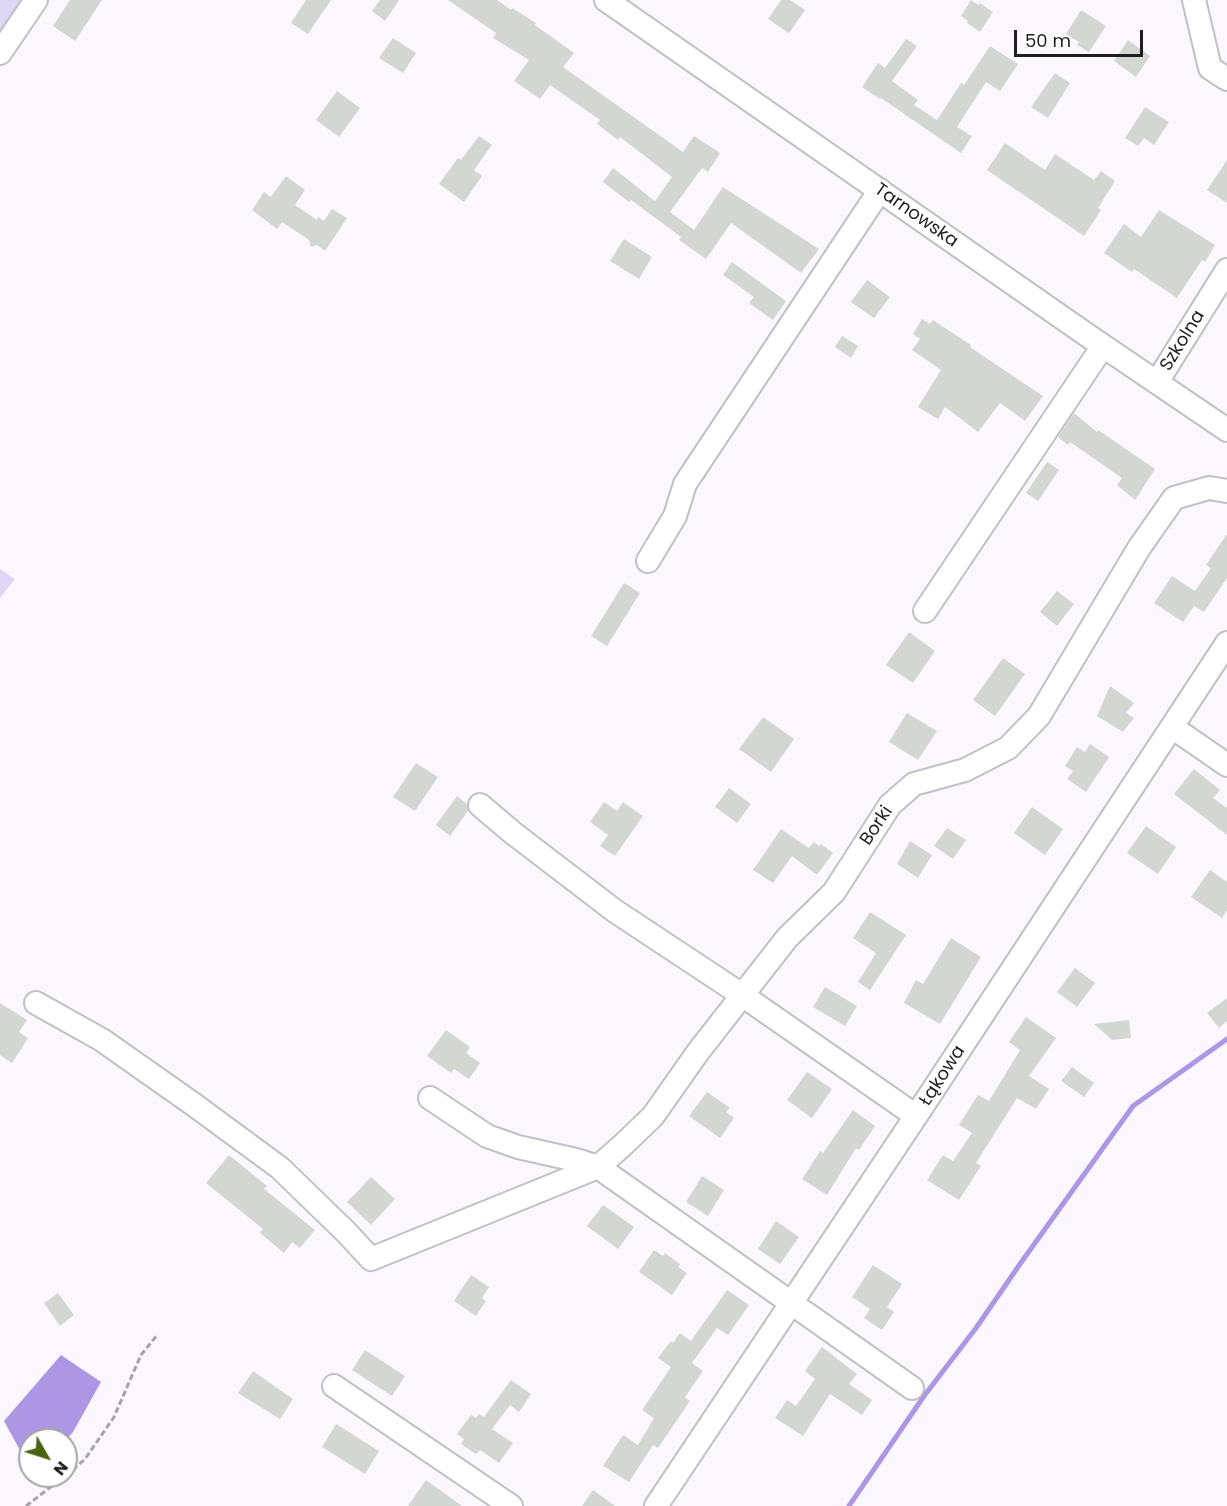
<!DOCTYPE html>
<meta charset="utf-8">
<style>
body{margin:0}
#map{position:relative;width:1227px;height:1506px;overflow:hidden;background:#faf8fe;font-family:Poppins,sans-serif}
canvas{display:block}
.north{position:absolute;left:18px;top:1428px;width:60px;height:60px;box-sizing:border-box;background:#fff;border:2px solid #a5a4a5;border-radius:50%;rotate:129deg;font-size:16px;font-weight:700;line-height:24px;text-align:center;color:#1d1c1e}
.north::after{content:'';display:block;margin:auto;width:21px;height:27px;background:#486313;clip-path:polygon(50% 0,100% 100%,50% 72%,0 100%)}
.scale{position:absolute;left:1014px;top:30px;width:129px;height:27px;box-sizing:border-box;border:3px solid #1d1c1e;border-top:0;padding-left:8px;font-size:18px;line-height:21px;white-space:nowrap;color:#1d1c1e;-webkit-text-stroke:4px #fff;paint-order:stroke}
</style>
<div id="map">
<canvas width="1227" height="1506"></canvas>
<div class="north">N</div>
<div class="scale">50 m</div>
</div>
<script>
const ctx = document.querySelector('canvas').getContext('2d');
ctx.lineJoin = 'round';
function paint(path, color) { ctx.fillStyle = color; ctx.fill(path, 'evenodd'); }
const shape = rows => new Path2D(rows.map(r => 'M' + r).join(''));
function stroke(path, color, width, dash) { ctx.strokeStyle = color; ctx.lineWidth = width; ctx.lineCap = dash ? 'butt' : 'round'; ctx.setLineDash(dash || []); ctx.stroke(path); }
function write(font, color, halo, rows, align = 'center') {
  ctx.font = font + ' Poppins,sans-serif'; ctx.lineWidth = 5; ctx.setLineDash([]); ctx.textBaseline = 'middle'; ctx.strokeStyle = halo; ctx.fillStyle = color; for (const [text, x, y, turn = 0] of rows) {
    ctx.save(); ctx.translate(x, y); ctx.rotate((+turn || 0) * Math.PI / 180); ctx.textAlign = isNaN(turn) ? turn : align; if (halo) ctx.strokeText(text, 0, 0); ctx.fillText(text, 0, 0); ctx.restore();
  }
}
const green = shape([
 [0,0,37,0,0,67],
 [0,569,15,579,0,598]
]);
const water = shape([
 [61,1355,101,1382,73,1432,66,1440,30,1440,30,1458,22,1454,4,1421]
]);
const stream = shape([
 [849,1506,924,1396,976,1328,1020,1264,1133,1106,1227,1039]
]);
const building = shape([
 [70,0,102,0,75,41,53,26],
 [306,0,331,0,308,34,291,23],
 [380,0,399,0,385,21,372,11],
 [448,0,497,0,511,10,512,8,536,23,535,25,574,53,563,67,683,152,694,136,720,153,708,172,702,168,670,212,694,230,723,187,819,249,801,273,731,223,706,259,679,240,681,237,631,200,629,202,603,182,613,168,655,201,672,177,620,137,618,140,597,124,600,120,550,85,540,99,514,81,529,60,493,38,496,33],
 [781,0,790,0,805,10,789,33,768,19],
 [971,0,978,5,980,3,993,12,980,32,967,23,968,21,961,16],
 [1081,10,1106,26,1089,52,1077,45,1079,42,1066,34],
 [393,38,416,53,403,73,379,58],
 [906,39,917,46,892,81,918,100,914,105,937,120,961,83,964,85,990,46,1018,64,1000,91,986,82,957,127,972,136,961,153,881,98,880,99,862,87,878,63,885,68],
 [1128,40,1150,56,1136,77,1114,61],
 [1055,73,1070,83,1048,118,1031,107],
 [337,91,360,108,339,137,316,120],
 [1145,107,1169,122,1154,145,1144,138,1138,146,1125,138],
 [479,136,492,145,474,170,482,176,464,202,439,184,458,158,461,160],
 [1005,143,1045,170,1055,154,1094,180,1101,171,1115,181,1098,208,1101,210,1084,236,987,170],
 [1227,160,1227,203,1207,190],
 [286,176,305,190,295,205,317,220,318,217,324,221,332,209,347,218,325,251,317,245,311,247,309,240,282,222,277,229,252,210,264,192,271,197],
 [1159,210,1215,245,1205,262,1202,260,1177,298,1134,269,1132,272,1104,253,1124,224,1141,237],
 [624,239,652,257,639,279,610,261],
 [732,262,786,301,773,320,749,303,754,297,723,275],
 [867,280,890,297,874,318,851,302],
 [922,319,930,324,933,320,971,345,970,347,1043,396,1025,421,1000,403,978,432,945,407,938,419,918,407,941,370,912,350,920,339,913,334],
 [842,336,858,346,851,358,835,347],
 [1074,413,1097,432,1098,430,1155,469,1135,500,1117,485,1122,478,1070,442,1068,445,1058,437],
 [1047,462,1059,470,1038,501,1026,493],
 [1227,534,1227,578,1204,612,1194,606,1183,622,1154,603,1172,576,1195,591,1211,568,1206,565],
 [624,583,640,593,607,646,591,636],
 [1057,591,1074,604,1057,626,1040,612],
 [909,632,935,651,913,683,886,665],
 [1003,658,1025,674,995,716,973,700],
 [1110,686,1134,703,1126,713,1134,718,1123,732,1097,716],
 [907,713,937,731,918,760,889,742],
 [763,717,794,739,771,772,739,749],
 [1090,744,1109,757,1086,792,1067,779,1073,771,1065,766,1077,747,1085,752],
 [416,763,438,777,415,811,393,797],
 [1194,769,1220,790,1213,798,1227,808,1227,835,1174,794],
 [729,788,751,804,737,823,715,807],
 [457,796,467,804,468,811,450,836,436,825],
 [604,802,617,811,623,802,643,816,615,856,600,846,608,835,590,822],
 [1032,807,1063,829,1045,855,1014,833],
 [1146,826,1176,847,1158,874,1127,853],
 [947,828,966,840,953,859,934,846],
 [781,829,809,848,814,842,819,846,821,844,833,853,817,875,792,856,773,883,753,870],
 [910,841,932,855,918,878,897,864],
 [1210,870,1227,882,1227,910,1222,918,1191,897],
 [870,912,906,935,870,990,858,982,876,953,853,938],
 [951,938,981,957,940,1024,904,1003,916,980,923,984],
 [1075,968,1095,983,1077,1007,1057,992],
 [825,987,857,1006,845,1026,813,1007],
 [1227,998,1227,1021,1219,1028,1207,1013],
 [0,1003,27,1020,19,1032,28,1038,12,1063,0,1055],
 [1026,1017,1056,1038,1029,1076,1049,1089,1036,1109,1017,1098,976,1163,981,1166,959,1200,927,1180,943,1155,953,1161,972,1133,959,1125,978,1095,989,1101,1020,1050,1009,1042],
 [1129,1020,1131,1038,1112,1040,1094,1024],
 [446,1030,470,1047,466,1053,480,1063,469,1079,454,1069,451,1073,427,1056],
 [1072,1067,1094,1083,1084,1097,1061,1081],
 [807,1072,832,1089,812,1118,787,1100],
 [707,1092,730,1108,726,1112,734,1118,720,1138,689,1116],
 [853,1110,875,1126,859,1150,856,1148,827,1195,802,1179,820,1151,823,1153],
 [229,1155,267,1186,264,1189,315,1230,300,1248,292,1242,284,1253,260,1233,263,1229,206,1183],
 [702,1176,724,1190,708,1216,686,1202],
 [371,1177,395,1199,371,1225,347,1202],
 [603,1205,634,1227,618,1249,587,1226],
 [776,1221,799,1237,780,1264,758,1249],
 [654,1250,663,1256,665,1253,680,1264,678,1267,687,1273,672,1295,639,1272],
 [873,1265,902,1284,887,1307,894,1312,882,1330,864,1318,870,1309,852,1297],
 [471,1275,489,1287,482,1298,486,1301,476,1316,454,1301],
 [727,1290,749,1305,728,1335,717,1328,692,1363,703,1371,685,1397,690,1401,658,1448,653,1445,629,1482,603,1466,623,1435,638,1445,654,1418,642,1410,671,1367,658,1358,671,1341,673,1343,680,1333,691,1341],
 [58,1293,74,1315,60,1326,44,1303],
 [822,1347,857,1374,849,1384,872,1400,862,1415,830,1394,803,1436,775,1418,787,1400,796,1406,815,1379,805,1371],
 [365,1350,405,1376,392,1396,352,1370],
 [253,1371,293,1399,280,1419,238,1393],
 [511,1380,531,1394,519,1412,510,1405,492,1429,513,1443,499,1463,480,1450,476,1454,461,1444,464,1439,457,1434,471,1415,476,1418,479,1414,484,1417],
 [336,1424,379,1451,365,1474,322,1447],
 [426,1480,462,1506,408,1506],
 [593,1490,615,1506,582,1506]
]);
const path = shape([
 [66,1476,85,1459,114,1417,141,1355,158,1334],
 [26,1506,65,1476]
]);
const minor = shape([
 [606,0,1087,335,1227,430],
 [1194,0,1210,68,1227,79],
 [0,53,36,0],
 [1157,382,1227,270],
 [648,561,675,516,685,484,880,190],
 [925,611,1103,346],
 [1172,727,1227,765],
 [480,805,513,833,615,911,742,995,916,1116],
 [36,1003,102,1040,193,1104,280,1168,346,1232,371,1259,598,1167,625,1143,653,1116,698,1052,787,938,834,892,890,805,914,784,965,770,1008,748,1039,716,1139,548,1174,498,1209,488,1227,491],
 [430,1098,487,1136,518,1147,576,1160,598,1167,912,1388],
 [334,1386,511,1506],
 [656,1506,916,1116,1227,643]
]);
const streetNames = [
 ["Tarnowska",916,216,35],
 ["Szkolna",1183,341,-58],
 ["Borki",877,826,-56],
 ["Łąkowa",943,1076,-57]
];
paint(green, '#ddd6f4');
paint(water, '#ad96e3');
stroke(stream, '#ad96e3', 5);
paint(building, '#d4d6d1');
stroke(minor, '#c1c0c5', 26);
stroke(path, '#a6a4a9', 3, [6, 3]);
stroke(minor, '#fff', 22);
write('18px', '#1d1c1e', '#fff', streetNames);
</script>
